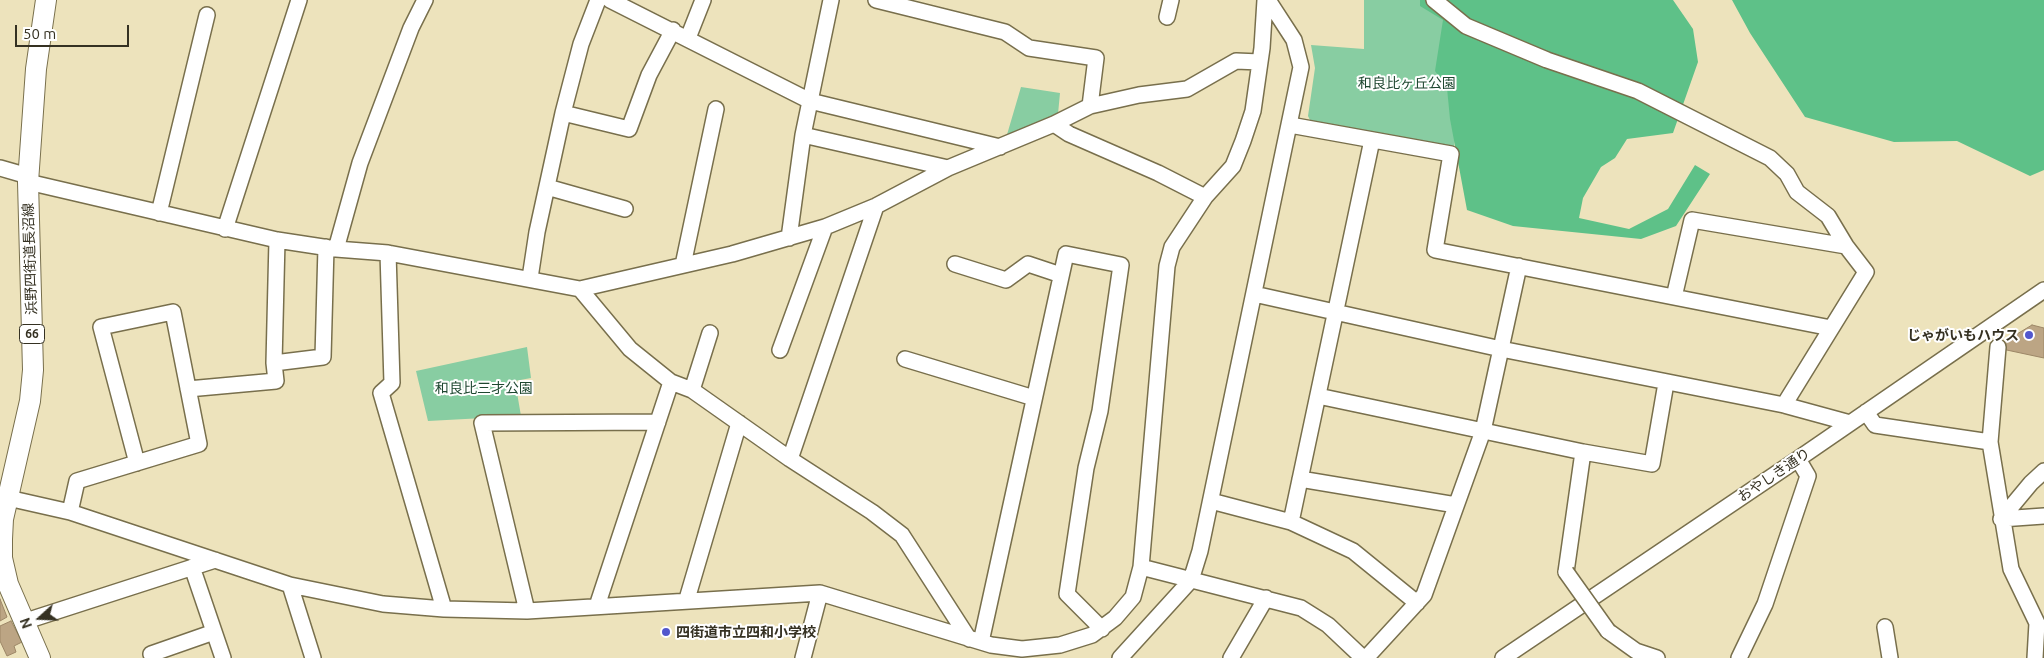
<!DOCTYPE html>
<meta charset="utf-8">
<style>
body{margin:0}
#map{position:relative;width:2044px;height:658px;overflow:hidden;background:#ede3bc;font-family:Ubuntu,sans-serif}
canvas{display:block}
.north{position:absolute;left:15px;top:593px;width:50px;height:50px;-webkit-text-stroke:4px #fff;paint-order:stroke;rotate:250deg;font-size:14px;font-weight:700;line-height:20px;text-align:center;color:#353122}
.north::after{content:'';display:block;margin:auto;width:18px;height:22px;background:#353122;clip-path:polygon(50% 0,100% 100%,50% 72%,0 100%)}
.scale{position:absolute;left:15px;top:25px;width:114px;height:22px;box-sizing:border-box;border:2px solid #353122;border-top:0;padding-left:6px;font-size:15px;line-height:18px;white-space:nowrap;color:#353122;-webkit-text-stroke:4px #fff;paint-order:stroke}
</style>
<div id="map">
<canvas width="2044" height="658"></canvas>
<div class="north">N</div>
<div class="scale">50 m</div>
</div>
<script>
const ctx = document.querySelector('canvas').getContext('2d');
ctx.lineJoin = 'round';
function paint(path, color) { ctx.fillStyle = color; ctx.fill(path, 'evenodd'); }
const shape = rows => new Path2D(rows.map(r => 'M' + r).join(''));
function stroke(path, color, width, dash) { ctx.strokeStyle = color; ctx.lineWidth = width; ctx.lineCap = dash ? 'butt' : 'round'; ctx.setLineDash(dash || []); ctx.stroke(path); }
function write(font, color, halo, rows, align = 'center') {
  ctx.font = font + ' Ubuntu,"Noto Sans JP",sans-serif'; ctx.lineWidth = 4; ctx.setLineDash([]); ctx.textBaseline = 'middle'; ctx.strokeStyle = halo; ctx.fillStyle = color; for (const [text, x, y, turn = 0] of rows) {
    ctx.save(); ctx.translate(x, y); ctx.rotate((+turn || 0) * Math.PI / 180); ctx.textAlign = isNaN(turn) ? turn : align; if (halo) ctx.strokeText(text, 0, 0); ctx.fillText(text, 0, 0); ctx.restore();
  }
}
const green = shape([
 [1364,0,1422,0,1467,42,1454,148,1311,122,1308,116,1315,68,1311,45,1364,49],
 [1021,87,1060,93,1058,114,1006,138],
 [527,347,531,378,515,381,521,416,428,421,416,371]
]);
const forest = shape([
 [1420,0,1673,0,1693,29,1698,62,1673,133,1627,139,1615,158,1601,167,1583,198,1579,218,1629,229,1668,209,1695,165,1710,174,1676,226,1641,239,1513,226,1467,210,1450,119,1447,88,1435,71,1443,20,1420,6],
 [1732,0,2044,0,2044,170,2030,176,1957,141,1894,142,1805,117,1750,33]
]);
const building = shape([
 [2032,325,2044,328,2044,358,2002,349,2002,343,2032,325],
 [0,599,7,617,0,621,0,599],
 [11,621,22,642,14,646,16,652,7,656,0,641,0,626,11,621]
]);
const minor = shape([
 [610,0,810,101,1000,147],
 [1434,0,1466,26,1547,60,1638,91,1770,158,1787,174,1797,192,1828,216,1846,246,1866,272,1784,405],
 [1167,17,1171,0],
 [688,38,703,0],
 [1090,106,1139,95,1187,89,1236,61,1260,62],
 [563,113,629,129,649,75,673,30],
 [1054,124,1069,134,1158,173,1205,197],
 [1290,125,1451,154,1435,250,1831,328],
 [803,135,948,168],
 [0,168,28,176],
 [28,182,277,240,336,249,388,253,580,289,732,254,825,227,876,206,948,168,1054,124,1090,106,1096,58,1029,48,1005,32,876,0],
 [547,187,625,209],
 [159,213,207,15],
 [225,229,299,0],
 [789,238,803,135,831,0],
 [336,249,360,163,411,28,425,0],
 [388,253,392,383,381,393,444,609],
 [955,264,1006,280,1028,264,1061,275],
 [683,265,716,109],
 [530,278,537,232,563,113,581,44,598,0],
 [580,289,630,349,671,382,692,390,790,459,872,512,902,535,969,639],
 [1254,294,1501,349,1784,405,1850,423],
 [1674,297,1692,220,1846,246],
 [1998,347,1990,442,2011,569,2037,623,2035,658],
 [780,350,825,227],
 [905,359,1034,398],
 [274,363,323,357,326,247],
 [188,389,276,381,274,363,277,240],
 [692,390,710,333],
 [1318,396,1583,452,1566,572],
 [1866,412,1875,425,1990,442],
 [1583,452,1652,464,1666,383],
 [790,459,876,206],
 [1300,479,1456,505],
 [8,498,70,512,290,585,383,604,444,609,527,611,820,593,991,645,1022,649,1060,645,1092,635,1115,618,1133,597,1141,567,1167,266,1172,247,1205,197,1233,166,1243,141,1253,111,1262,48,1265,0],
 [1211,501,1291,522,1353,551,1417,603],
 [70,512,77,481,199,444,173,312,101,327,137,463],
 [2001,519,2031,483,2044,471],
 [2001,519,2044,516],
 [1291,522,1372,140],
 [192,567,223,658],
 [1141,567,1301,608,1328,625,1363,658],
 [290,585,313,658],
 [687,599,739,423],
 [597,606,671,382],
 [527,611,482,423,658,422],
 [23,622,215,560],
 [1885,627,1890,658],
 [1608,631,1636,651,1657,658],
 [981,642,1066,254,1121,265,1100,411,1086,468,1067,594,1102,629],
 [151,654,214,632],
 [803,658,820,593],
 [1120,658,1191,580,1200,551,1301,67,1294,40,1268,0],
 [1231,658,1266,598],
 [1366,658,1424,595,1483,431,1519,266],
 [1503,658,1798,459,2044,290],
 [1739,658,1765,604,1808,476,1798,459]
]);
const major = shape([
 [40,658,8,584,2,558,2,539,3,519,30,401,33,370,28,182,36,69,46,0]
]);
const minorBridge = shape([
 [1566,572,1608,631]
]);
const markers = [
 [2029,335,5,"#5257cd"],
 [666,632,5,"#5257cd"]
];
const shields = [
 [32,334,25]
];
const shieldNames = [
 ["66",32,334]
];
const parkNames = [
 ["和良比ヶ丘公園",1407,83],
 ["和良比三才公園",484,388]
];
const streetNames = [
 ["浜野四街道長沼線",30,259,-92],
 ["おやしき通り",1774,475,-34]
];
const poiNames = [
 ["じゃがいもハウス",2019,335],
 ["四街道市立四和小学校",676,632,"left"]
];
paint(green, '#88cda2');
paint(forest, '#5ec188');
paint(building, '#bca584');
stroke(building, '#9d8767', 1);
stroke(minor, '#786f4c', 18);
stroke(major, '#786f4c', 22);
stroke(minor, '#fff', 15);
stroke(major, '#fff', 20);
stroke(minorBridge, '#786f4c', 18, []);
stroke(minorBridge, '#fff', 15);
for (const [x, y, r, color] of markers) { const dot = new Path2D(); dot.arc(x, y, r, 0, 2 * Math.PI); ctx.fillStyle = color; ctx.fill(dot); stroke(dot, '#fff', 2); }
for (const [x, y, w] of shields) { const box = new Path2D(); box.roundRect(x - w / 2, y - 9.5, w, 19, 4); ctx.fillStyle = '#fff'; ctx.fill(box); stroke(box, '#353122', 1); }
write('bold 12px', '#353122', null, shieldNames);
write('14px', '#1e4730', '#fff', parkNames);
write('14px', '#353122', '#fff', streetNames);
write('bold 14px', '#353122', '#fff', poiNames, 'right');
</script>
